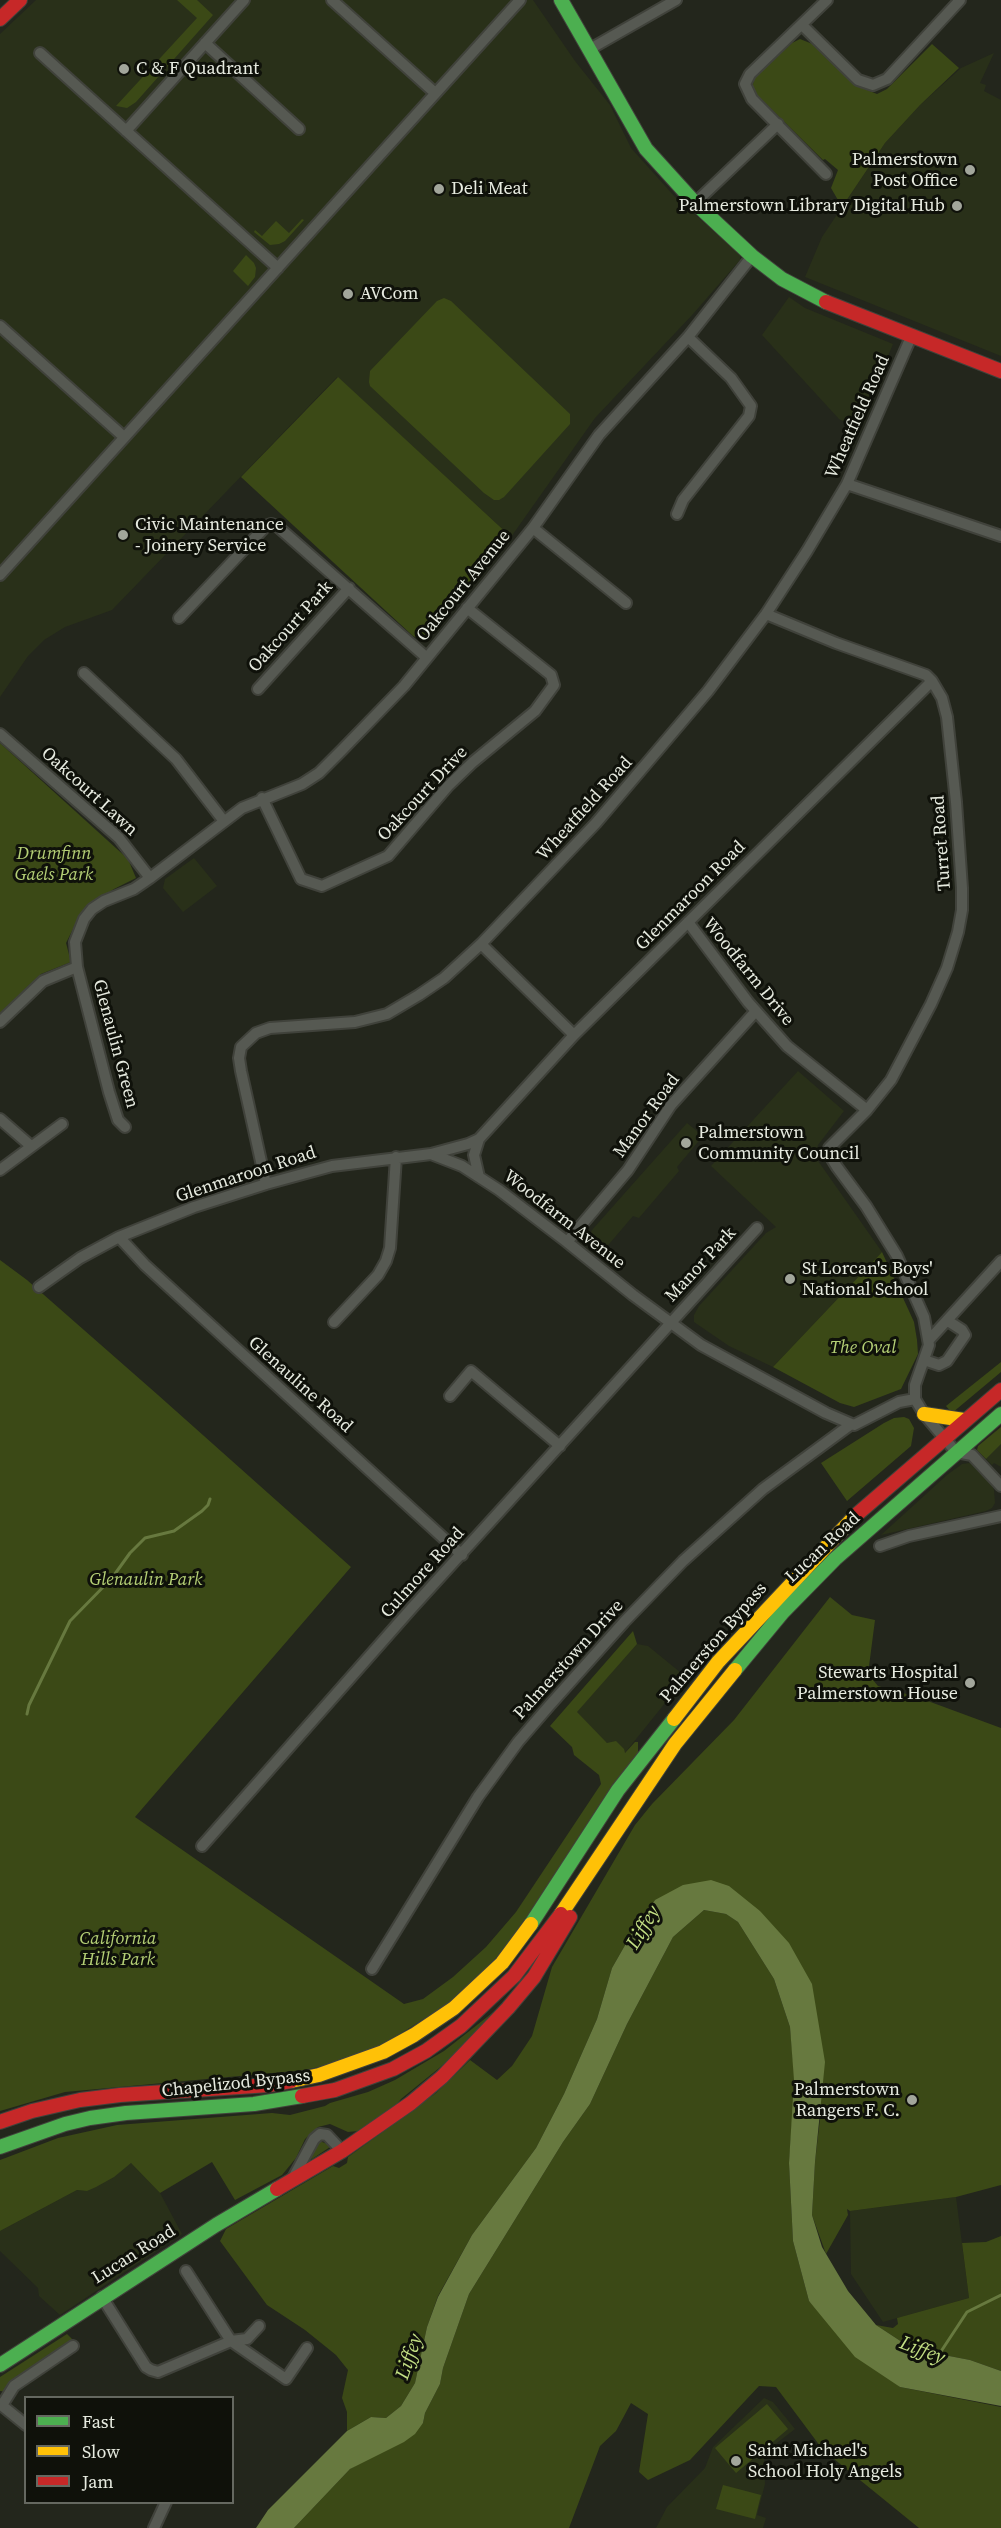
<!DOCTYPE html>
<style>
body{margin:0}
#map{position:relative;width:1001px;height:2528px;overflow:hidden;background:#23261c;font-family:"Source Serif 4",serif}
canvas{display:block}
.legend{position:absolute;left:24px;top:2396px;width:210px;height:108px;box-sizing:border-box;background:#0f110a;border:2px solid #656860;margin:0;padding:8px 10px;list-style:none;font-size:18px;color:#e7ebe0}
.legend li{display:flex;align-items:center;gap:12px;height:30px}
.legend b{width:30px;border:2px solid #656860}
</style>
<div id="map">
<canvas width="1001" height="2528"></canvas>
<ul class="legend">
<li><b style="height:8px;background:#4caf50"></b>Fast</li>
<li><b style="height:8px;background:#ffc107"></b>Slow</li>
<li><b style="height:8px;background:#c62828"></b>Jam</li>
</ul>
</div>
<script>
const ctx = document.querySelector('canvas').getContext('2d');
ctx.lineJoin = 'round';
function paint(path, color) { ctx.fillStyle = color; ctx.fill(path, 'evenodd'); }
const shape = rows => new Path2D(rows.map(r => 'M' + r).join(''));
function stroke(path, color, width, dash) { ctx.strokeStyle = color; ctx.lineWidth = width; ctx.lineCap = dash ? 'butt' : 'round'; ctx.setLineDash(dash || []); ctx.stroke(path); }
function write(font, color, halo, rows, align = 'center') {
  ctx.font = font + ' "Source Serif 4",serif'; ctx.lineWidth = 6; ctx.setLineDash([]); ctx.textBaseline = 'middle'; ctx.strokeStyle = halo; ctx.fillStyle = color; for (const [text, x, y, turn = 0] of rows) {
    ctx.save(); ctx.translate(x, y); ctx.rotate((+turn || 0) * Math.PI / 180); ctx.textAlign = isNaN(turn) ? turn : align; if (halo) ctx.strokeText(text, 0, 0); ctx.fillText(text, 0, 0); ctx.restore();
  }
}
const built = shape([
 [36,0,533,0,575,61,610,105,631,148,675,197,740,254,740,260,693,314,595,418,511,537,337,377,112,610,65,627,44,640,28,656,0,697,0,34],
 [994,53,980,83,986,85,984,91,1001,100,1001,356,805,277,822,237,885,143,920,105,961,68],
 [789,297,805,308,893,344,858,429,839,419,762,335],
 [194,858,217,886,183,912,163,888,165,879],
 [798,1071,844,1111,818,1145,816,1158,882,1252,773,1367,729,1346,694,1322,694,1315,699,1306,766,1233,776,1227,711,1166],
 [687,1123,703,1136,677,1167,679,1171,639,1218,633,1216,604,1250,596,1249,587,1239,592,1230],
 [1001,1444,1001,1467,994,1463,992,1465,986,1459],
 [970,1463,990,1482,994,1490,995,1503,992,1508,986,1511,881,1535,947,1475,962,1464],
 [637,1644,648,1646,686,1677,624,1754,607,1743,576,1712],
 [131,2163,160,2193,182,2234,60,2315,39,2296,38,2288,0,2251,0,2231,77,2190,87,2191],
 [956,2197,969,2298,883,2322,851,2274,850,2211],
 [764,2398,773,2402,795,2429,764,2453,765,2484,757,2515,766,2518,763,2528,656,2528,667,2507,705,2468,713,2447]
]);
const green = shape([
 [177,0,197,0,213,15,136,102,127,108,116,106,197,18],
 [800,39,815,45,857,86,877,94,887,89,932,44,959,68,920,105,885,143,842,207,831,188,838,170,825,159,823,160,752,90,754,78,792,43],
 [302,219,304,220,285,241,279,244,270,245,254,232,255,230,262,236,276,221,289,233],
 [246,255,254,263,256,268,255,277,248,286,233,271],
 [444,298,451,301,570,414,570,424,504,497,499,500,494,500,484,493,370,386,369,382,370,371,437,301],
 [338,377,511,537,428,638,422,640,413,636,241,477],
 [0,743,128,859,136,878,114,889,88,906,77,921,66,943,71,962,41,974,0,1013],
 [882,1252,914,1322,917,1340,918,1354,901,1389,854,1407,840,1403,773,1367],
 [0,1260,27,1280,158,1395,351,1567,135,1817,404,2004,423,1999,453,1977,486,1947,516,1912,601,1784,599,1775,574,1755,572,1747,550,1726,633,1631,637,1644,577,1712,607,1743,616,1741,624,1749,625,1753,635,1742,638,1742,638,1756,527,1924,463,1994,378,2048,341,2062,305,2070,65,2092,0,2111],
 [1001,1362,1001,1372,952,1413,946,1406],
 [904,1417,909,1419,914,1428,911,1446,847,1501,821,1463,884,1423,894,1418],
 [1001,1427,1001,1444,986,1459,977,1450,978,1446],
 [830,1597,852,1615,875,1620,868,1674,878,1686,917,1697,1001,1728,1001,2185,956,2197,850,2211,847,2209,848,2215,826,2254,812,2215,815,2162,821,2110,760,1911,655,1900,632,1933,612,1968,597,2019,564,2094,536,2148,472,2235,438,2296,427,2327,415,2383,401,2406,386,2418,371,2417,347,2431,347,2412,342,2398,348,2370,336,2355,305,2330,267,2305,220,2241,226,2229,333,2166,339,2168,347,2163,348,2157,436,2093,470,2060,497,2080,512,2066,532,2036,552,1967,635,1825,652,1804,734,1720],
 [704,1910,726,1914,738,1922,774,1979,790,2027,795,2083,789,2163,793,2241,809,2301,900,2387,1001,2407,1001,2528,919,2528,823,2450,776,2387,759,2386,690,2460,648,2480,639,2472,648,2414,631,2403,616,2431,600,2446,569,2528,294,2528,350,2469,423,2423,425,2413,440,2384,443,2368,469,2294,563,2142,590,2104,627,2024,673,1937],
 [496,2010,454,2056,401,2099,392,2110,358,2131,348,2132,330,2124,318,2127,305,2139,296,2158,282,2175,235,2200,212,2162,160,2193,131,2163,114,2177,96,2187,87,2191,77,2190,0,2231,0,2160,8,2157,58,2138,117,2125,272,2113,290,2115,325,2106,330,2103,368,2092,395,2080,444,2051],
 [317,2140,330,2145,330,2147,312,2159,309,2158],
 [1001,2236,1001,2371,970,2360,944,2355,932,2356,905,2344,876,2325,893,2328,898,2324,897,2318,969,2298,962,2243,986,2242],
 [67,2334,75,2342,8,2392,0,2391,0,2377],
 [767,2404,788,2429,736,2473,715,2448],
 [723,2485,761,2495,755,2519,716,2509]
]);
const water = shape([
 [711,1880,729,1886,760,1911,789,1943,812,1984,825,2062,815,2162,812,2215,822,2247,848,2291,876,2325,905,2344,931,2356,944,2355,970,2360,1001,2371,1001,2406,900,2387,855,2357,809,2301,793,2241,789,2163,794,2080,790,2027,774,1979,738,1922,726,1914,704,1910,673,1937,627,2024,590,2104,563,2142,469,2294,443,2368,440,2384,425,2413,423,2423,415,2434,404,2442,350,2469,294,2528,256,2528,268,2510,347,2431,371,2417,386,2418,401,2406,415,2383,427,2327,438,2297,472,2235,536,2148,564,2094,597,2019,612,1968,632,1933,655,1900,683,1885]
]);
const stream = shape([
 [27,1714,29,1705,70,1621,112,1578,130,1553,145,1538,174,1531,202,1511,208,1505,210,1499],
 [936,2359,967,2312,1001,2295]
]);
const street = shape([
 [332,0,434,92],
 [802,25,858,80,873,85,887,79,960,0],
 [205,43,299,129],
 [590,49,676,0],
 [40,53,278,268],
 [126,131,244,0],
 [826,174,752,99,745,84,750,74,827,0],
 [695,203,778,124],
 [0,326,124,437],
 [847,484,1001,536],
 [677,514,683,500,749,416,751,406,731,378,688,337],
 [533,528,626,603],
 [0,575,520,0],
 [179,618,266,526,271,524,277,526,427,658],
 [84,673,176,759,223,820],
 [258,689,349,588],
 [0,734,119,838,150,878],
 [262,798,301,879,322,886,388,856,448,786,473,762,535,711,554,685,551,675,467,608],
 [688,922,748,1002,787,1046,867,1110],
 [481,944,574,1035],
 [0,1022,43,981,77,967],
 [0,1119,31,1146],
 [125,1127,118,1120,109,1092,77,967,75,942,84,919,92,909,104,901,134,889,150,878,242,808,302,784,319,773,342,750,404,686,533,528,599,435,688,337,752,256],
 [479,1139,474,1155,479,1177],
 [431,1154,462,1166,499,1190,567,1242,633,1295,701,1345,826,1413,854,1425,899,1402,915,1399,915,1385,929,1345,924,1317,897,1256,866,1206,837,1167,829,1154,829,1148,867,1110,891,1080,931,1004,947,968,958,932,962,910,962,888,956,802,947,717,942,698,932,681,926,675,836,643,766,614],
 [0,1170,62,1124],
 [266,1184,241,1071,239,1058,241,1047,256,1033,270,1028,355,1022,387,1014,419,995,444,978,481,944,596,823,708,691,766,614,807,551,847,484,911,337],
 [119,1237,145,1265,462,1555],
 [567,1242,628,1170,671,1105,756,1011],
 [39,1287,80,1258,119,1237,194,1207,266,1184,332,1166,431,1154,468,1144,479,1139,574,1035,932,681],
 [334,1322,378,1275,386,1261,390,1248,396,1157],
 [929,1340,1001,1261],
 [924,1360,939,1365,947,1361,965,1335,962,1330,948,1321],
 [450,1396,471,1371,560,1446],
 [915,1399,924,1414,956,1452,972,1455,1001,1486],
 [880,1546,909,1536,1001,1516],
 [202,1846,411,1609,757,1228],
 [372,1969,478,1797,518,1742,549,1706,624,1622,683,1561,763,1489,850,1425],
 [293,2178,314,2139,320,2134,327,2135,342,2151],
 [186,2271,231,2341,286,2379,307,2348],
 [102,2297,146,2367,151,2370,158,2372,231,2341,247,2339,259,2326],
 [0,2404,4,2402,14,2386,73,2346],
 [0,2404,26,2425],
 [154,2528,166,2502]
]);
const fast = shape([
 [561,0,646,149,695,203,752,256,782,279,826,302],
 [735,1670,783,1612,835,1559,1001,1414],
 [531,1924,618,1790,674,1719],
 [0,2147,65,2124,90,2118,126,2113,254,2104,302,2096],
 [0,2365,216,2225,277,2189]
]);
const slow = shape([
 [924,1414,964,1420],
 [674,1719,718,1662,855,1516],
 [561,1914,675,1744,735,1670],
 [291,2081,319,2075,383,2052,414,2035,454,2008,502,1963,531,1924]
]);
const jam = shape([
 [0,19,20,0],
 [826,302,1001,371],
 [855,1516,1001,1390],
 [302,2096,335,2090,393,2069,426,2051,461,2026,514,1976,561,1914],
 [0,2122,32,2111,80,2100,120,2095,269,2085,291,2081],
 [277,2189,342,2151,411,2103,442,2077,508,2008,534,1977,570,1917]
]);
const markers = [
 [124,69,6,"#a2a69b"],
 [970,170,6,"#a2a69b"],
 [439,189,6,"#a2a69b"],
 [957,206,6,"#a2a69b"],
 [348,294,6,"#a2a69b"],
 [123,535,6,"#a2a69b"],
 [686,1143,6,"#a2a69b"],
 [790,1279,6,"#a2a69b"],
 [970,1683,6,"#a2a69b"],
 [912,2100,6,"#a2a69b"],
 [736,2461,6,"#a2a69b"]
];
const poiNames = [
 ["C & F Quadrant",136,69],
 ["Palmerstown",958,160,"right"],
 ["Post Office",958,181,"right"],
 ["Deli Meat",451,189],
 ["Palmerstown Library Digital Hub",945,206,"right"],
 ["AVCom",360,294],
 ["Civic Maintenance",135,525],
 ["- Joinery Service",135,546],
 ["Palmerstown",698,1133],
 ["Community Council",698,1154],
 ["St Lorcan's Boys'",802,1269],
 ["National School",802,1290],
 ["Stewarts Hospital",958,1673,"right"],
 ["Palmerstown House",958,1694,"right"],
 ["Palmerstown",900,2090,"right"],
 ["Rangers F. C.",900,2111,"right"],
 ["Saint Michael's",748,2451],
 ["School Holy Angels",748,2472]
];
const streetNames = [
 ["Wheatfield Road",858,417,-66],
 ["Oakcourt Avenue",464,586,-51],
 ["Oakcourt Park",291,627,-48],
 ["Oakcourt Lawn",89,792,42],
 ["Oakcourt Drive",423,794,-47],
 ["Wheatfield Road",585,809,-48],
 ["Turret Road",942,843,-94],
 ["Glenmaroon Road",691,896,-45],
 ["Woodfarm Drive",748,972,51],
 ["Glenaulin Green",115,1044,75],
 ["Manor Road",647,1116,-54],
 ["Glenmaroon Road",246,1175,-18],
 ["Woodfarm Avenue",564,1220,38],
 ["Manor Park",701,1265,-47],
 ["Glenauline Road",300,1385,42],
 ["Lucan Road",823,1548,-43],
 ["Culmore Road",423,1573,-48],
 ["Palmerston Bypass",714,1643,-49],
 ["Palmerstown Drive",569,1660,-48],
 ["Chapelizod Bypass",236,2084,-6],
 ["Lucan Road",134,2255,-32]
];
const parkNames = [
 ["Drumfinn",54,854],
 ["Gaels Park",54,875],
 ["The Oval",863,1348],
 ["Glenaulin Park",146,1580],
 ["California",118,1939],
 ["Hills Park",118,1960]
];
const waterNames = [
 ["Liffey",644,1928,-59],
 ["Liffey",922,2351,21],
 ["Liffey",410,2357,-71]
];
paint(built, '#293019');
paint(green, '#3b4916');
paint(water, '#67793f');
stroke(stream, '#67793f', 3);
stroke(street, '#40423b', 14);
stroke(fast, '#40423b', 16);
stroke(slow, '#40423b', 16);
stroke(jam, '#40423b', 16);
stroke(street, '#565952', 10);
stroke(fast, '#4caf50', 14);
stroke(slow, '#ffc107', 14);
stroke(jam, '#c62828', 14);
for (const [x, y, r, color] of markers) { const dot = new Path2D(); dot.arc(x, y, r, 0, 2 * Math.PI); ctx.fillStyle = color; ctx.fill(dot); stroke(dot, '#0f110a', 2); }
write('18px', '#e7ebe0', '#0f110a', poiNames, 'left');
write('18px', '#e7ebe0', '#0f110a', streetNames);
write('italic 18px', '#b4cf75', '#0f110a', parkNames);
write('italic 20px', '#c2de83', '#0f110a', waterNames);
</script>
